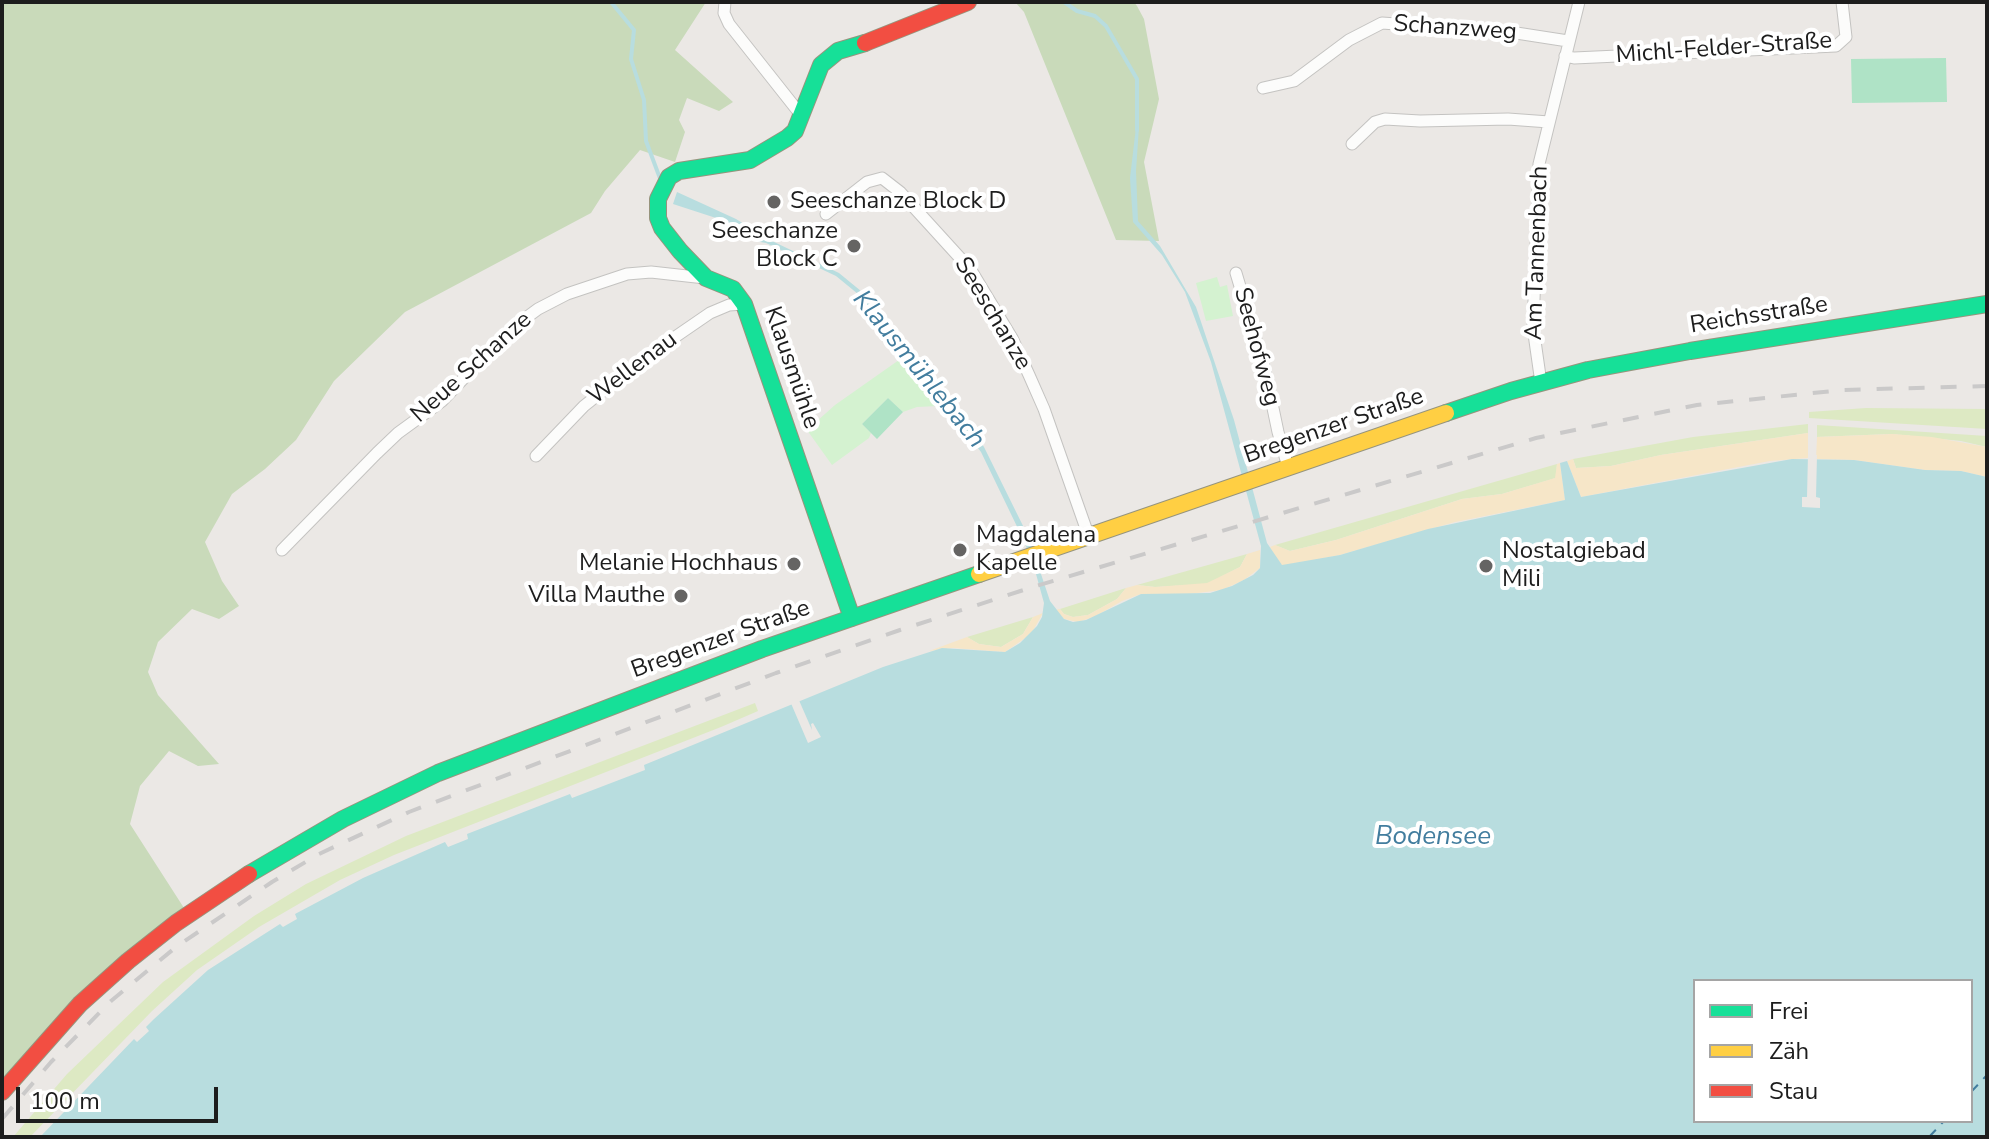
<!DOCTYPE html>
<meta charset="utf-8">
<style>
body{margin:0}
#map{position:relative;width:1989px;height:1139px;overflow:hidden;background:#ebe8e5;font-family:"Nunito Sans",sans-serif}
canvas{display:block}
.frame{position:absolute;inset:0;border:4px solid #1d1d1d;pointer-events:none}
.legend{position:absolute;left:1693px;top:979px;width:280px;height:144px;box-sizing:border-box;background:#fff;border:2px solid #a5a5a5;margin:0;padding:10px 14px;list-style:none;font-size:24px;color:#1d1d1d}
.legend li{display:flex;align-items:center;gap:16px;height:40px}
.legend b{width:40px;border:2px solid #a5a5a5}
.scale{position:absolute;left:16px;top:1087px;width:202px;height:36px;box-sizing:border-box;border:4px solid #1d1d1d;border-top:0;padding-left:10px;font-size:24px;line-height:28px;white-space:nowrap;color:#1d1d1d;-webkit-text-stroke:6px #fff;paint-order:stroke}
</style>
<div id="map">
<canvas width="1989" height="1139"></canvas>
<div class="frame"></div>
<ul class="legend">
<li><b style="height:10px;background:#16e098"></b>Frei</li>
<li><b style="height:10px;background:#ffcf43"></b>Zäh</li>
<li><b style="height:10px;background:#f24e42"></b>Stau</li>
</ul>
<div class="scale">100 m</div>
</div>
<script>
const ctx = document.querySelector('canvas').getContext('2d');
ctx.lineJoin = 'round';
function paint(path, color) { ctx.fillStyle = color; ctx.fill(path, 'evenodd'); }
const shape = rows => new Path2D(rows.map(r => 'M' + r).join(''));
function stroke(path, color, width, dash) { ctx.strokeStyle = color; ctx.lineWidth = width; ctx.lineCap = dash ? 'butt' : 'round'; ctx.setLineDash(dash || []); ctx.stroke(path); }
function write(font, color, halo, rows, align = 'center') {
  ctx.font = font + ' "Nunito Sans",sans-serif'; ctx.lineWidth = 8; ctx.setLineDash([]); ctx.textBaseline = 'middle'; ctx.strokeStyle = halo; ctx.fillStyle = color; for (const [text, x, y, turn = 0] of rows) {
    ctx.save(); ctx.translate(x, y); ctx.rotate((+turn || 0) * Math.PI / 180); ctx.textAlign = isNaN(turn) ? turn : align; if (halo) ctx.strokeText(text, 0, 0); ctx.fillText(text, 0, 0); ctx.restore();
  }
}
const grass = shape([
 [1866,408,1987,409,1987,429,1809,418,1809,412],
 [1808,424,1808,433,1661,455,1611,466,1576,468,1573,459,1693,437],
 [1817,425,1987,436,1987,447,1961,441,1892,434,1817,437],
 [1557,464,1556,478,1502,494,1462,499,1336,540,1290,551,1275,545],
 [1247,554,1240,567,1207,584,1155,587,1137,585],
 [1126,588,1117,599,1088,615,1073,617,1064,614,1060,609],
 [1033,617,1023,634,1001,647,979,644,967,637],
 [755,703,758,711,721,727,394,855,340,880,259,927,197,970,152,1011,30,1137,13,1137,67,1074,163,982,254,916,306,884,406,836]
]);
const forest = shape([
 [2,2,706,2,675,50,733,102,719,111,687,98,679,120,685,132,675,162,640,150,605,191,591,213,405,312,334,381,296,440,265,469,232,494,205,542,222,581,239,606,219,619,192,609,158,642,148,672,158,695,219,764,198,766,169,751,140,786,130,824,184,908,2,1082],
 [1015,2,1134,2,1137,6,1144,19,1159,99,1144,162,1159,241,1116,240,1024,12]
]);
const sand = shape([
 [1808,433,1808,458,1770,461,1581,497,1567,461,1573,459,1576,468,1611,466,1661,455],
 [1892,434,1932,437,1987,447,1987,477,1961,471,1925,470,1854,460,1816,459,1817,437],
 [1560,463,1565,500,1455,522,1340,555,1284,566,1278,563,1270,547,1275,545,1290,551,1336,540,1462,499,1502,494,1555,478,1557,464],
 [1260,550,1260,568,1244,580,1222,590,1181,595,1141,594,1122,601,1094,617,1078,622,1064,619,1055,610,1060,609,1064,614,1073,617,1088,615,1117,599,1126,588,1137,585,1155,587,1207,583,1240,567,1247,554],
 [1043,613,1031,634,1005,652,953,648,929,651,967,637,979,644,1001,647,1023,634,1033,617]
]);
const park = shape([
 [1217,277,1220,287,1227,285,1233,316,1206,321,1196,283],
 [899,360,938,406,917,407,903,412,888,398,862,424,871,433,869,438,832,465,807,430,835,405]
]);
const pitch = shape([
 [1946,58,1947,102,1852,103,1851,59],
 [888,398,903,412,877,439,862,424]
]);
const water = shape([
 [1136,127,1139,127,1136,171,1138,221,1160,246,1196,307,1234,420,1267,543,1282,565,1340,555,1428,529,1565,500,1560,463,1567,461,1581,497,1792,459,1854,460,1925,470,1961,471,1987,477,1987,1137,40,1137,134,1039,137,1042,149,1031,146,1027,154,1019,208,970,280,924,283,927,297,919,295,914,363,878,445,842,448,847,468,839,467,834,570,794,572,798,645,770,644,765,883,667,942,648,1005,652,1020,643,1037,626,1042,617,1044,603,1036,574,1024,541,981,452,858,294,836,276,766,243,755,241,716,218,673,204,677,192,736,219,770,240,839,273,867,296,984,447,1029,538,1050,601,1064,619,1073,622,1086,620,1141,594,1210,593,1232,586,1253,575,1260,568,1261,546,1211,362,1185,292,1162,255,1133,222,1130,178],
 [1695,981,1971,981,1971,1121,1695,1121]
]);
const pier = shape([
 [1808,454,1817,455,1816,497,1820,498,1820,508,1802,507,1802,497,1807,497],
 [798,698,812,730,811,724,813,723,821,737,808,743,790,701]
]);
const stream = shape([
 [611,2,634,30,631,59,644,100,646,141,661,181],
 [1064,2,1077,11,1095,16,1106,26,1137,79,1137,130]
]);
const ferry = shape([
 [1971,1092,1987,1075],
 [1929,1137,1944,1121]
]);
const street = shape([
 [725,2,724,13,729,24,801,115],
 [1565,56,1574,58,1836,46,1846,37,1842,2],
 [1263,88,1294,81,1349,40,1382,23,1510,32,1568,41],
 [1352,144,1375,122,1385,119,1420,121,1508,119,1549,122],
 [826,214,867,182,882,178,900,192,971,270,1012,338,1029,375,1044,409,1089,537],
 [1236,273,1265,370,1278,432,1288,467],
 [1541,383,1533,327,1539,164,1579,2],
 [536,456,584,406,643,359,710,313,729,305,744,304],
 [282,550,377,453,398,433,442,401,511,329,538,309,567,294,627,274,651,272,705,278]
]);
const fast = shape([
 [1446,413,1511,391,1588,370,1690,351,1987,304],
 [852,618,744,304,733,289,706,278,680,251,662,228,658,218,658,199,669,177,679,171,750,160,787,138,795,131,821,65,838,51,865,43],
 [249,874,343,819,438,773,762,649,979,574]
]);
const slow = shape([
 [979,574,1446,413]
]);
const jam = shape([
 [865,43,968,2],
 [2,1092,80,1004,128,961,176,923,249,874]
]);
const rail = shape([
 [2,1119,51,1062,111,1001,176,947,272,882,319,854,409,812,776,673,900,630,1036,586,1536,438,1697,405,1843,390,1987,386]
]);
const markers = [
 [774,202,8,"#656463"],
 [854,246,8,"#656463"],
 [960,550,8,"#656463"],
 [794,564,8,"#656463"],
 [1486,566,8,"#656463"],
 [681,596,8,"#656463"]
];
const streetNames = [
 ["Schanzweg",1455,29,4],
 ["Michl-Felder-Straße",1724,49,-4],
 ["Am Tannenbach",1538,253,-88],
 ["Seeschanze",992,314,59],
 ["Reichsstraße",1759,316,-9],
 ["Seehofweg",1256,347,75],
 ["Neue Schanze",472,368,-42],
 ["Klausmühle",791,368,71],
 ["Wellenau",633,369,-37],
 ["Bregenzer Straße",1334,427,-19],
 ["Bregenzer Straße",721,640,-20]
];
const poiNames = [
 ["Seeschanze Block D",790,202],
 ["Seeschanze",838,232,"right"],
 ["Block C",838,260,"right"],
 ["Magdalena",976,536],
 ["Kapelle",976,564],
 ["Nostalgiebad",1502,552],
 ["Mili",1502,580],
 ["Melanie Hochhaus",778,564,"right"],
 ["Villa Mauthe",665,596,"right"]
];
const waterNames = [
 ["Klausmühlebach",918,370,51],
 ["Bodensee",1433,838]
];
paint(grass, '#dde9c3');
paint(forest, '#c9daba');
paint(sand, '#f6e6c8');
paint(park, '#d4f2d0');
paint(pitch, '#afe3c6');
paint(water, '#b8dddf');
paint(pier, '#ebe8e5');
stroke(stream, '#b8dddf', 4);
stroke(ferry, '#427d9e', 2, [10, 8]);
stroke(street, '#c4c3c1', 13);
stroke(fast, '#96947d', 18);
stroke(slow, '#96947d', 18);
stroke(jam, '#96947d', 18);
stroke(street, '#fcfcfb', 11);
stroke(fast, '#16e098', 16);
stroke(slow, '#ffcf43', 16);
stroke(jam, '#f24e42', 16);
stroke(rail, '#cac9c9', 4, [16, 16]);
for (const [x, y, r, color] of markers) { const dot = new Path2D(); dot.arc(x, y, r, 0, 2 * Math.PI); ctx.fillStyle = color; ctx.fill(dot); stroke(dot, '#fff', 3); }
write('24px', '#1d1d1d', '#fff', streetNames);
write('24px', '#1d1d1d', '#fff', poiNames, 'left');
write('italic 26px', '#427d9e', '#fff', waterNames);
</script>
